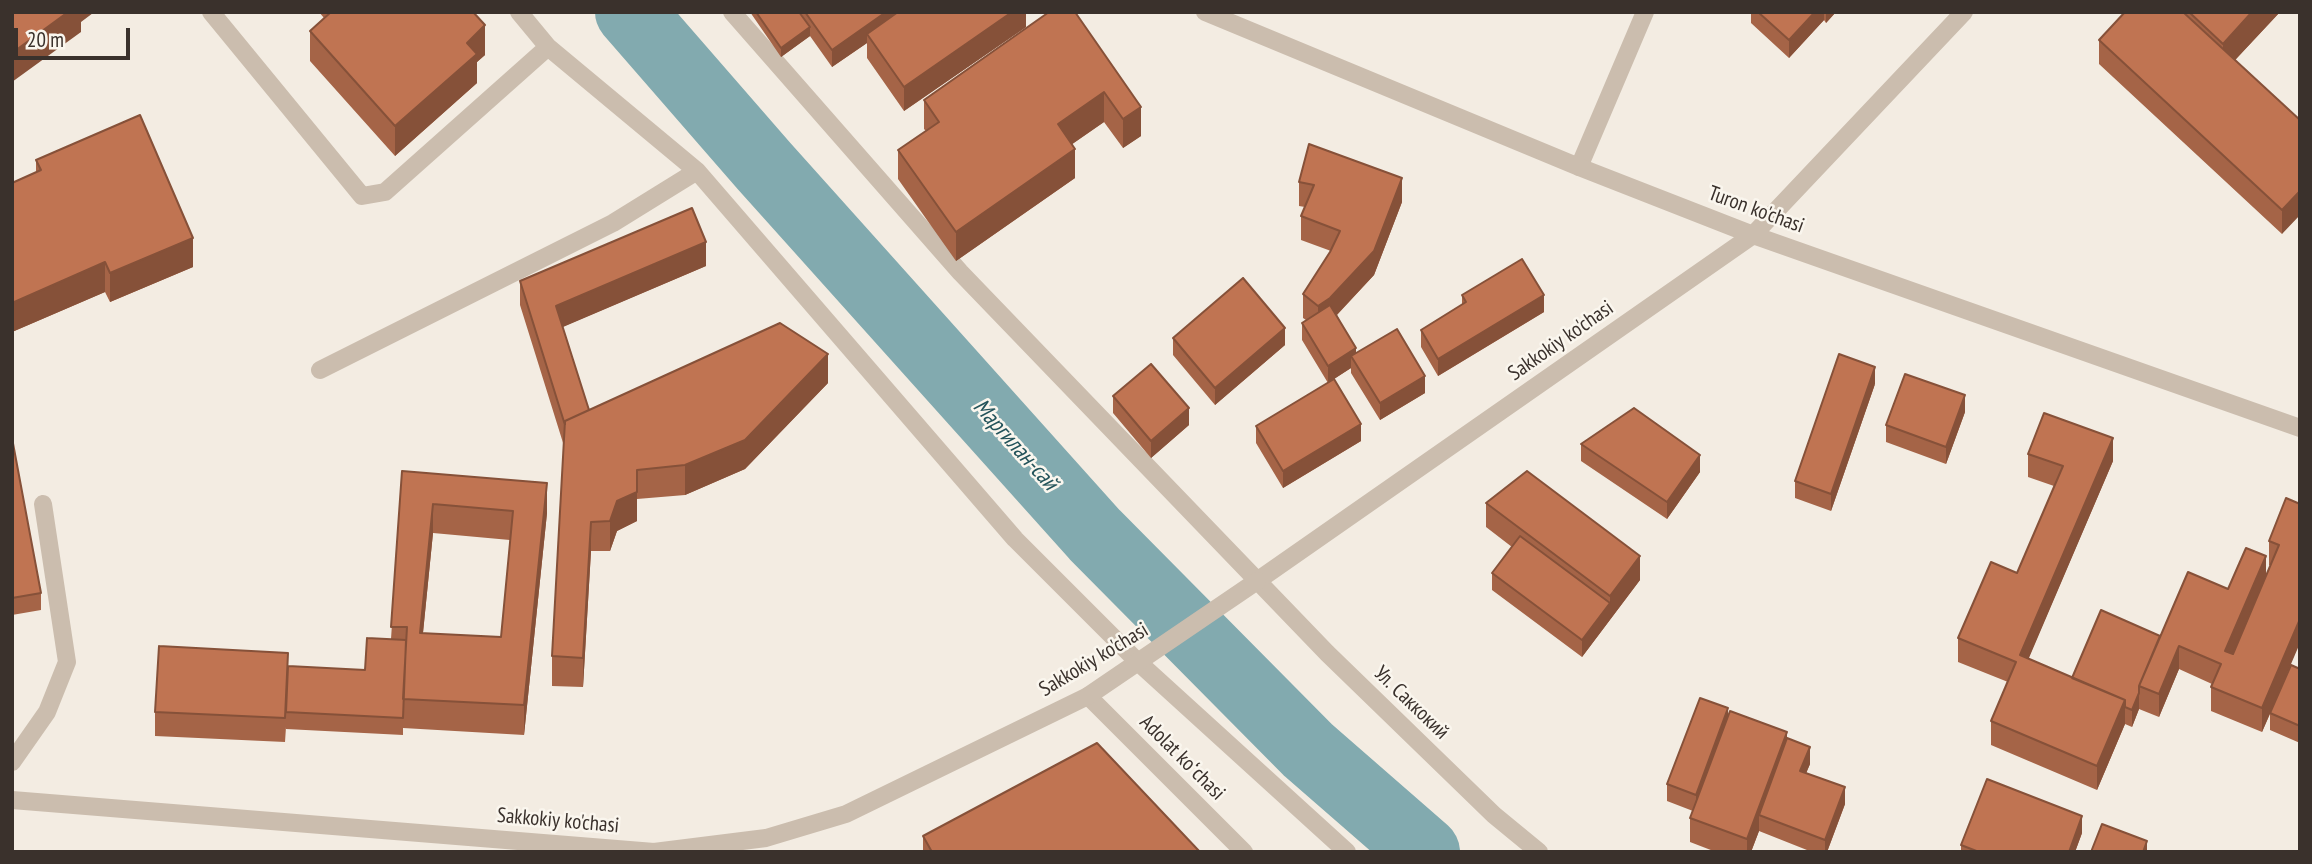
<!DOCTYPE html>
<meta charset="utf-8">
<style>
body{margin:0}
#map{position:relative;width:2312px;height:864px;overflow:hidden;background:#f3ece2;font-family:"PT Sans Narrow",sans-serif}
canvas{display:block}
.frame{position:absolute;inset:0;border:14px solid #3a312c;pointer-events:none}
.scale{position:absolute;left:14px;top:28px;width:116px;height:32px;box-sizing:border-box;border:4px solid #3a312c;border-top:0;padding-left:9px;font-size:21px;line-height:24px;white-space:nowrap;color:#3a312c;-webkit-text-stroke:5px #faf6ee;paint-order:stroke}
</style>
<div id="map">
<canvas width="2312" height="864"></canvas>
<div class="frame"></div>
<div class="scale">20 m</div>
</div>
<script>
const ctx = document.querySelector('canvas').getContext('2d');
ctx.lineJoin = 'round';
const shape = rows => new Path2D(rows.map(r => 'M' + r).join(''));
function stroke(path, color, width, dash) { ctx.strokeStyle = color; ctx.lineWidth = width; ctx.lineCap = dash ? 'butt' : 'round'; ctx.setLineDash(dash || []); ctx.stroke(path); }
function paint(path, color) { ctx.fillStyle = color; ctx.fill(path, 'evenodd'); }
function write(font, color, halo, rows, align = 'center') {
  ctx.font = font + ' "PT Sans Narrow",sans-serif'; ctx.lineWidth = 5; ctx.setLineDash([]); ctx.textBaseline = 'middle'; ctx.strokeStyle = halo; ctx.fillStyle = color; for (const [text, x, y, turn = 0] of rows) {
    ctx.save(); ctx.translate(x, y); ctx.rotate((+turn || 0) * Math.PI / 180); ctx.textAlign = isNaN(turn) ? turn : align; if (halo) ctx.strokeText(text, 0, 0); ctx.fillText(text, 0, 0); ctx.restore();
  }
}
const river = shape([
 [630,12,764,166,1095,535,1308,750,1425,852]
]);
const service = shape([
 [211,12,362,196,385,192,548,47],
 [519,12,548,47,697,171,1015,539,1138,662,1347,852],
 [1579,167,1645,12],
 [320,370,613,223,697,171],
 [12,762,47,712,67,662,43,504]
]);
const minor = shape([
 [732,12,960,272,1327,653,1494,815,1539,852]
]);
const tertiary = shape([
 [1205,12,1579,167,1753,235,2300,428],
 [1257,581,1753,235,1964,12],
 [12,800,654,852,766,838,846,814,1088,696,1244,852]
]);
const tertiaryBridge = shape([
 [1088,696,1257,581]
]);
const wall = shape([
 [319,12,473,12,485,55,477,62,477,83,395,156,310,61,310,31,324,18],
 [750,12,895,12,895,15,1026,12,1026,27,904,111,867,58,867,43,832,67,810,36,781,57],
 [1049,12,1141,136,1123,148,1104,122,1072,144,1075,178,956,261,898,179,898,150,926,131,924,129,924,100],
 [1751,12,1836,12,1826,23,1824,20,1789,58,1751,23],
 [2125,12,2280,12,2235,60,2300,120,2282,234,2099,64,2099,40],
 [36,160,193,267,110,302,105,292,12,332,12,183,36,173],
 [1299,182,1402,202,1374,275,1337,315,1356,353,1425,393,1380,420,1351,373,1351,368,1329,382,1361,441,1283,488,1256,443,1256,426,1328,383,1302,340,1302,323,1306,320,1303,318,1303,294,1331,251,1301,240,1301,216,1305,207,1299,206],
 [706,266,562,327,589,410,828,383,745,469,685,495,637,499,637,521,617,531,610,551,591,551,583,687,552,686,552,656,564,446,520,305,520,281],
 [1462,295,1544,312,1438,376,1421,347,1421,330,1462,305],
 [1173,338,1285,345,1215,405,1173,355],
 [1875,384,1831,511,1795,498,1795,481],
 [1113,396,1189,425,1151,458,1113,413],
 [1965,412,1946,464,1886,442,1886,425],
 [12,438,41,593,41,610,12,615],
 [1581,444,1700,472,1667,519,1581,461],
 [2028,454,2113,461,2028,659,2072,678,2160,636,2228,589,2266,576,2270,565,2269,565,2269,541,2286,498,2281,687,2300,669,2300,743,2270,730,2270,714,2262,732,2211,711,2211,687,2212,684,2179,669,2159,717,2139,709,2132,727,2125,724,2097,790,1991,745,1991,721,2008,682,1958,662,1958,638,2017,573,2054,486,2028,477],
 [402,471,547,513,524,735,403,728,403,735,286,729,286,727,285,742,155,736,155,712,365,670,391,639],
 [433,533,510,540,501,637,423,633],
 [1486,503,1640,580,1582,657,1492,590,1492,573,1512,547,1486,527],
 [1728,716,1787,738,1810,764,1806,773,1845,804,1827,852,1812,852,1759,831,1751,852,1716,852,1690,842,1690,818,1693,811,1667,801,1667,784],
 [2082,833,2075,852,1961,852,1961,845],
 [923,836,1200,852,923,852]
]);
const shadedWall = shape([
 [68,12,93,13,81,22,81,32,12,82,12,53],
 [886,12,895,12,895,23,867,34,867,43,832,67,832,50],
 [1012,12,1026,12,1026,27,904,111,904,87],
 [1815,12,1824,12,1824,20,1789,58,1789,40],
 [1826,12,1836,12,1826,23],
 [2252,12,2280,12,2223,73,2223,44],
 [485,25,485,55,477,62,477,83,395,156,395,126,467,43],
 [810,27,810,36,781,57,781,48],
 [1104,92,1104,122,1058,154,1058,124],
 [1141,107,1141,136,1123,148,1123,119],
 [1075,149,1075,178,956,261,956,232],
 [1402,178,1402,202,1374,275,1330,322,1318,330,1318,306],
 [2300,191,2300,215,2282,234,2282,210],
 [193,238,193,267,110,302,110,273],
 [706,242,706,266,556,330,556,306],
 [105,262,105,292,12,332,12,303],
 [1544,295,1544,312,1438,376,1438,359],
 [1285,328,1285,345,1215,405,1215,388],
 [1356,348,1356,364,1351,356,1351,368,1328,383,1328,366],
 [828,354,828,383,745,469,685,495,685,465],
 [1875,367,1875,384,1831,511,1831,494],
 [1425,376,1425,393,1380,420,1380,403],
 [1965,395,1965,412,1946,464,1946,447],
 [1189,408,1189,425,1151,458,1151,441],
 [1361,424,1361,441,1283,488,1283,471],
 [2113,438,2113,461,2020,679,2020,655],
 [1700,455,1700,472,1667,519,1667,502],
 [547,483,547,513,524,735,524,705],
 [637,492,637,521,617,531,610,551,610,521,617,501],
 [433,504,433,533,420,662,420,633],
 [591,522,591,551,583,687,583,658],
 [1640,556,1640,580,1582,657,1582,640,1610,603,1610,596],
 [2266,556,2266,580,2225,675,2225,651],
 [2300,619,2300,643,2262,732,2262,708],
 [2179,646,2179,669,2159,717,2159,694],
 [2139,693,2139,709,2132,727,2132,710],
 [2125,700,2125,724,2097,790,2097,766],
 [1728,708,1728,725,1696,812,1696,795],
 [1787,732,1787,755,1759,815,1759,831,1751,852,1747,852,1747,839],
 [1810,747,1810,764,1800,788,1800,771],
 [1845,787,1845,804,1827,852,1825,852,1825,840],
 [2082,816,2082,833,2075,852,2069,852],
 [2147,841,2147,852,2143,852]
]);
const building = shape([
 [12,12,68,12,12,53,12,12],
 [331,12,473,12,485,25,467,43,477,54,395,126,310,31,331,12],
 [756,12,799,12,810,27,781,48,756,12],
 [805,12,886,12,832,50,805,12],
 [898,12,1012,12,904,87,867,34,898,12],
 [1049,12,1075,12,1141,107,1123,119,1104,92,1058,124,1075,149,956,232,898,150,939,122,924,100,1049,12],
 [1758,12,1815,12,1789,40,1758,12],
 [2125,12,2183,12,2300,120,2300,191,2282,210,2099,40,2125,12],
 [2189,12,2252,12,2223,44,2189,12],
 [140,115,193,238,110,273,105,262,12,303,12,183,41,170,36,160,140,115],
 [1309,144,1402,178,1374,251,1330,298,1318,306,1303,294,1330,252,1340,231,1301,216,1314,185,1299,182,1309,144],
 [692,208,706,242,556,306,589,410,565,421,565,425,520,281,692,208],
 [1522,259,1544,295,1438,359,1421,330,1466,302,1462,295,1522,259],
 [1243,278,1285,328,1215,388,1173,338,1243,278],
 [1330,305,1356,348,1328,366,1302,323,1330,305],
 [780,323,828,354,745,440,685,465,637,470,637,492,617,501,610,521,591,522,583,658,552,656,565,421,780,323],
 [1397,329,1425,376,1380,403,1351,356,1397,329],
 [1839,354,1875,367,1831,494,1795,481,1839,354],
 [1151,364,1189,408,1151,441,1113,396,1151,364],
 [1905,374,1965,395,1946,447,1886,425,1905,374],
 [1334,379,1361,424,1283,471,1256,426,1334,379],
 [1634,408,1700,455,1667,502,1581,444,1634,408],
 [2044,413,2113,438,2020,655,2125,700,2097,766,1991,721,2016,662,1958,638,1991,562,2017,573,2063,466,2028,454,2044,413],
 [12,438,41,593,12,598,12,438],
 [402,471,547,483,524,705,403,699,407,627,391,627,402,471],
 [433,504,513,511,501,637,420,633,433,504],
 [1527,471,1640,556,1610,596,1486,503,1527,471],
 [2286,498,2300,504,2300,619,2262,708,2211,687,2221,664,2179,646,2159,694,2139,686,2188,572,2228,589,2246,548,2266,556,2225,651,2233,654,2279,545,2269,541,2286,498],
 [1520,536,1610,603,1582,640,1492,573,1520,536],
 [2101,610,2160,636,2139,686,2139,693,2132,710,2125,707,2125,700,2072,678,2101,610],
 [367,638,406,640,403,718,286,712,288,666,365,670,367,638],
 [159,646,288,653,285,718,155,712,159,646],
 [2291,665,2300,669,2300,726,2270,713,2291,665],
 [1700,698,1728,708,1696,795,1667,784,1700,698],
 [1730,711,1787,732,1747,839,1690,818,1730,711],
 [1787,738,1810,747,1800,771,1845,787,1825,840,1759,815,1787,738],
 [1097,743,1200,852,932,852,923,836,1097,743],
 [1987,779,2082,816,2069,852,1979,852,1961,845,1987,779],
 [2102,824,2147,841,2143,852,2091,852,2102,824]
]);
const streetNames = [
 ["Turon ko'chasi",1756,210,20],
 ["Sakkokiy ko'chasi",1561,341,-35],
 ["Sakkokiy ko'chasi",1094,660,-31],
 ["Ул. Саккокий",1411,703,44],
 ["Adolat koʻchasi",1182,758,45],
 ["Sakkokiy ko'chasi",558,821,5]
];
const waterNames = [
 ["Маргилан-сай",1015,445,48]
];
stroke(river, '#82aaaf', 70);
stroke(service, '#cbbdae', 18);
stroke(minor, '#cbbdae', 18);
stroke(tertiary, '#cbbdae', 18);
stroke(tertiaryBridge, '#cbbdae', 18);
paint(wall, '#a56447');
paint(shadedWall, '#865139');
paint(building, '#c07452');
stroke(building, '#865139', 2);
write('21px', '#3a312c', '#faf6ee', streetNames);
write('italic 23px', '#23535a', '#faf6ee', waterNames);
</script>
